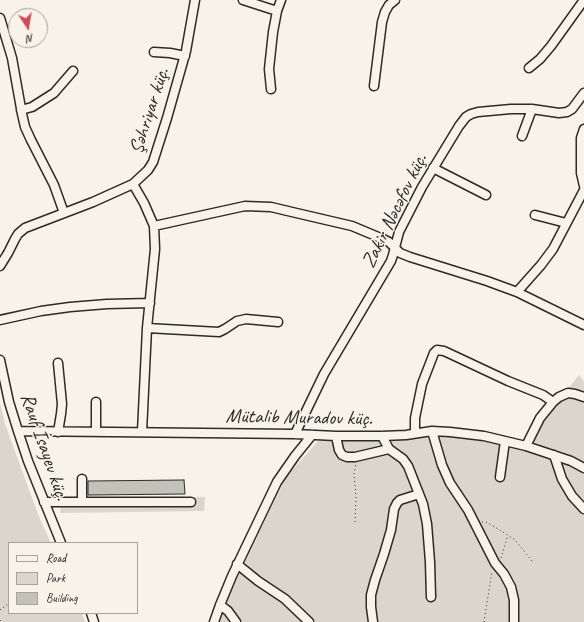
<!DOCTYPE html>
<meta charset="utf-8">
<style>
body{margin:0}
#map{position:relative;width:584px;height:622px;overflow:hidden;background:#f7f3e8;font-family:Caveat,sans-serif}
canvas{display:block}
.legend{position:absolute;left:8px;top:542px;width:130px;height:72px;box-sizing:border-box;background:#f7f3e8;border:1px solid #a5a39c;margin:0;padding:5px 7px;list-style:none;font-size:12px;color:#2b2b2b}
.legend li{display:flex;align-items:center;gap:8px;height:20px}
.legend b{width:20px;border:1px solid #a5a39c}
.north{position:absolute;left:8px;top:8px;width:40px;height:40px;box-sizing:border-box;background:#f7f3e8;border:1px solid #a5a39c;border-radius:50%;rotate:168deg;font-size:11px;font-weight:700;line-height:16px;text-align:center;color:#2b2b2b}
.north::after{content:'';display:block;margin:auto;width:14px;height:18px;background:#d1495b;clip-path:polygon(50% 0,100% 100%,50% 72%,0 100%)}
</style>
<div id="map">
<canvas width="584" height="622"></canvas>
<ul class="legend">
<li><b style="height:5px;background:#f7f3e8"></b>Road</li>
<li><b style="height:11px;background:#dad6cc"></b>Park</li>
<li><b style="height:11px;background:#c4c1b9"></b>Building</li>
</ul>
<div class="north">N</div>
</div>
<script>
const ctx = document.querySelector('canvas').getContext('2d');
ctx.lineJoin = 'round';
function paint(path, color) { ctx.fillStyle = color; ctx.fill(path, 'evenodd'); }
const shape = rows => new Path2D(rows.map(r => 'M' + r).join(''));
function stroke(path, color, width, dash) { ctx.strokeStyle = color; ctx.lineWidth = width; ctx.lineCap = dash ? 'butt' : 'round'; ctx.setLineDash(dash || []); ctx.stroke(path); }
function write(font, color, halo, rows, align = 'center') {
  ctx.font = font + ' Caveat,sans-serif'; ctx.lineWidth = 3; ctx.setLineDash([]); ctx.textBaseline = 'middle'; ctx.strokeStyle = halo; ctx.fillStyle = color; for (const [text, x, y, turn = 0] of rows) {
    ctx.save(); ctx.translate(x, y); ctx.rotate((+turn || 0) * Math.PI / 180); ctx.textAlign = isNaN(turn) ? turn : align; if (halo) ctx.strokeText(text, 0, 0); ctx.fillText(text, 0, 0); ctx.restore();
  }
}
const green = shape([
 [579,375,584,382,584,622,220,622,221,612,286,477,318,441,393,440,441,435,487,440,529,450,541,422],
 [0,403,5,424,39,517,51,543,9,543,9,613,82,613,85,622,0,622],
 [194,497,205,497,204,511,60,513,61,505,194,505]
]);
const building = shape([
 [184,480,185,494,88,495,88,481,184,480]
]);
const path = shape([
 [355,522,356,497,354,474,356,463],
 [482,522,486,522,500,530,515,540,532,561],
 [501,558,508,535],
 [0,610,8,604],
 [0,620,1,622],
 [484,622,492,571]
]);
const minor = shape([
 [243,0,277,11],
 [0,18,12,58,22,114,25,127,31,140,54,185,64,213],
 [154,52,170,53,185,56],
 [529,68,540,59,551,46,584,0],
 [374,86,382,22,385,12,389,5,395,0],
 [271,89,269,69,273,32,277,11,281,0],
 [21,110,32,107,54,93,73,71],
 [584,129,581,138,581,173,584,186],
 [522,136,532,109],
 [433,168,486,195],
 [133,184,144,203,154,226,155,249,147,328,142,432],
 [535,215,566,223],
 [154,226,245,206,271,207,292,212,352,226,383,239,389,242,400,253,410,257,487,281,517,292,584,325],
 [0,266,8,253,15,239,18,234,25,228,93,202,133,184,148,170,153,162,167,118,186,51,195,0],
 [517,292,541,265,553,249,584,190],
 [0,320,41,311,70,307,107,304,150,303],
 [147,328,219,332,225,329,237,321,246,319,278,322],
 [0,360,9,402,18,431,28,461,61,543],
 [96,402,96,432],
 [18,431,295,434,336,436,382,436,406,435,432,431,450,432,484,436,526,446,540,418,553,402,559,397,568,393,575,394,584,397],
 [432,431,442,465,450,483,468,510,495,563,504,574,511,587,514,600,514,622],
 [58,432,61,414,62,404,58,363],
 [415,433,415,418,422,384,434,353,437,350,444,351,508,381,543,395,553,402],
 [295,434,324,374,391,261,393,255,399,232,422,187,459,126,466,117,471,114,478,112,511,109,532,109,559,113,567,112,572,109,584,93],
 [336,436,339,450,342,455,347,457,355,457,389,449],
 [382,436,389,449,403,459,408,466,423,504,427,524,430,562,431,597],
 [526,446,571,461,584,468],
 [554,455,562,479,572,496,584,509],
 [500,477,505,441],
 [82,479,82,502],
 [44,502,191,502],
 [237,564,258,581,285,599,309,622],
 [220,605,228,611,236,622],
 [91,613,94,622],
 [214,622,220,605,232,576,277,482,295,456,312,435],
 [373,622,371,607,371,595,375,580,384,554,391,530,394,509,397,503,400,500,419,494]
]);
const streetNames = [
 ["Şəhriyar küç.",150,111,-72],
 ["Zakir Nəcəfov küç.",395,211,-64],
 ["Mütalib Muradov küç.",299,418,1],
 ["Rauf İsayev küç.",44,447,71]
];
paint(green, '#dad6cc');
paint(building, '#c4c1b9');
stroke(building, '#2b2b2b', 1);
stroke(minor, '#2b2b2b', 11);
stroke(path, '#2b2b2b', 1, [1, 3]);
stroke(minor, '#f7f3e8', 8);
write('20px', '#2b2b2b', '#f7f3e8', streetNames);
</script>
